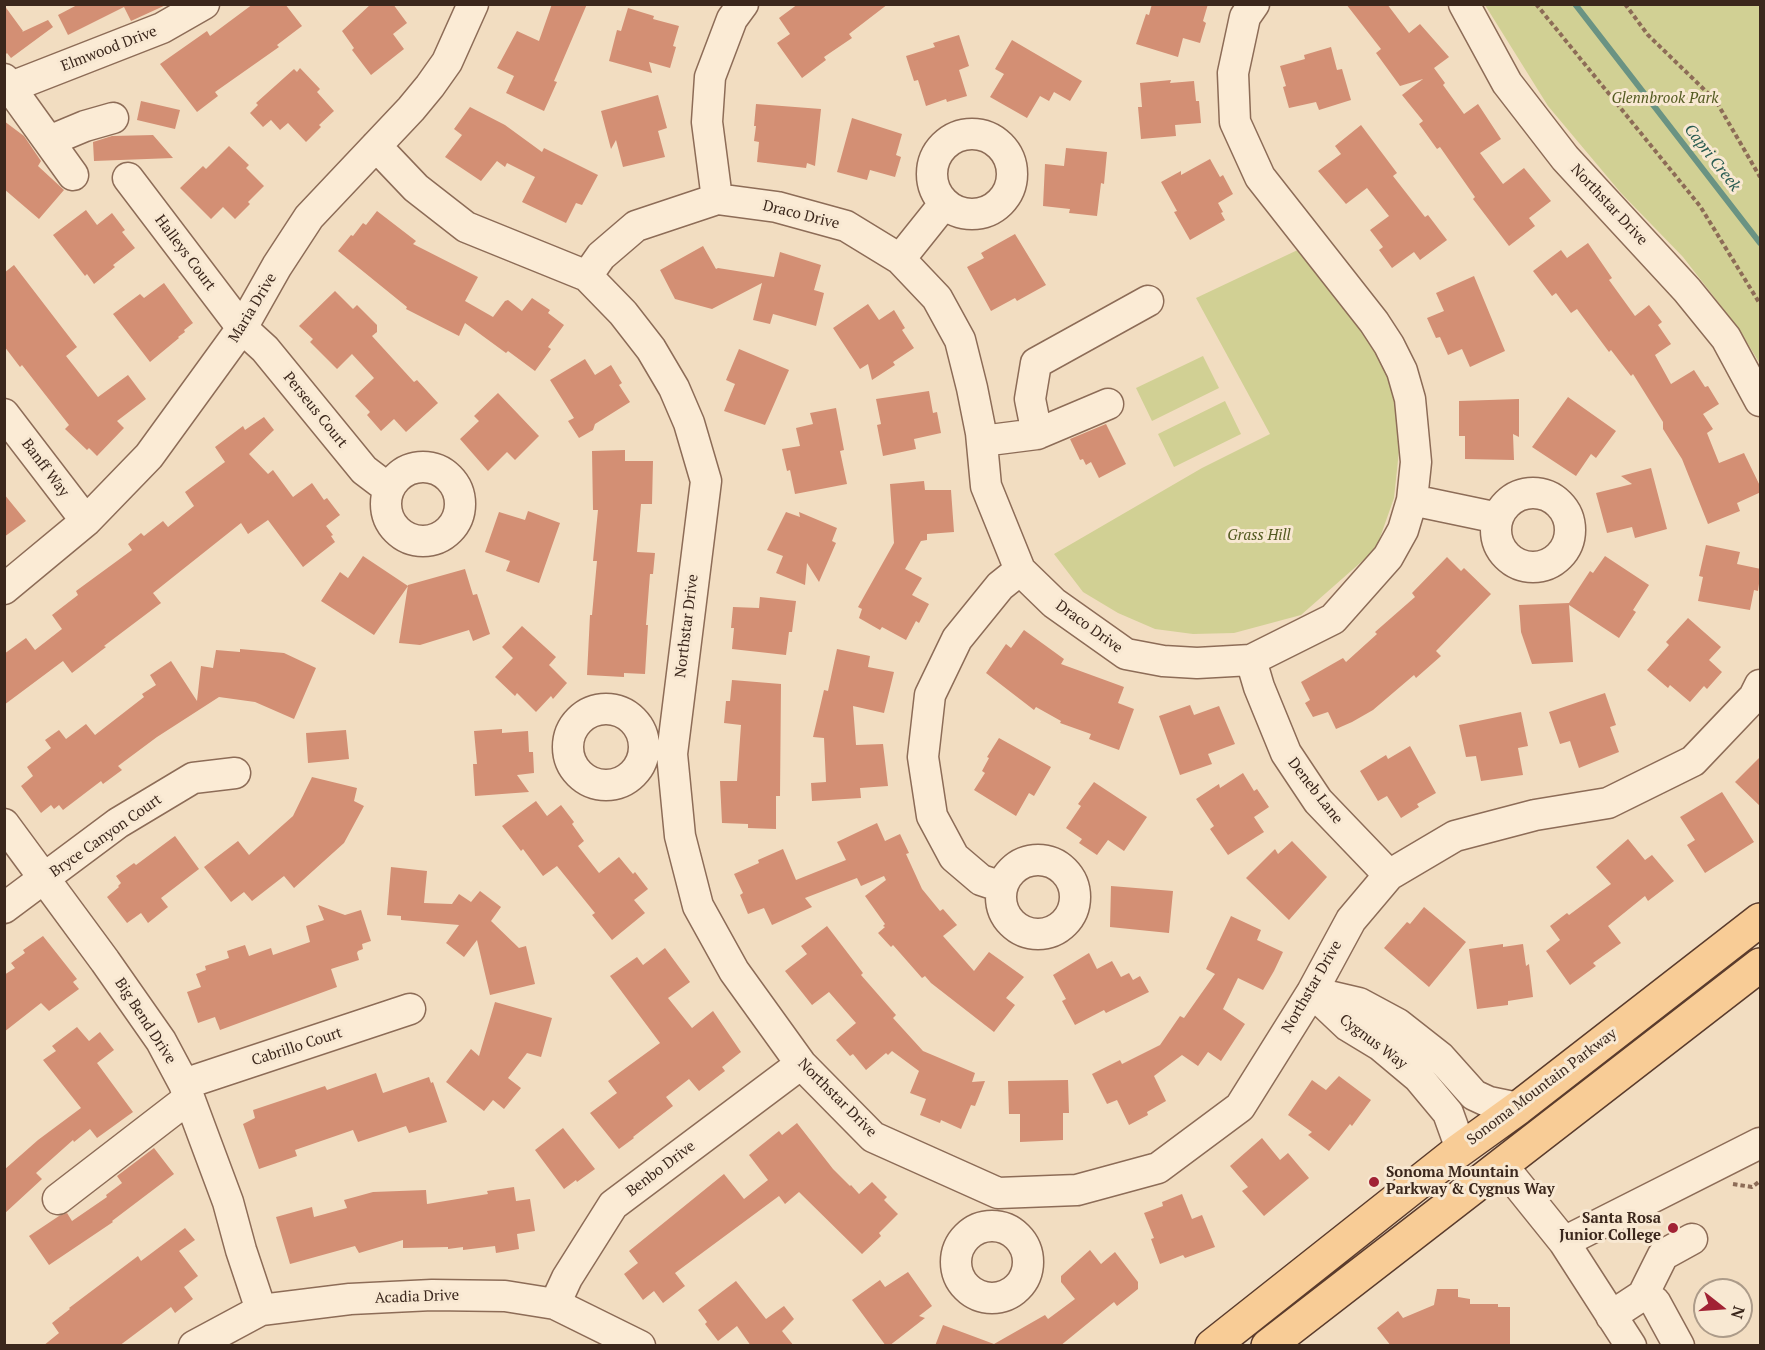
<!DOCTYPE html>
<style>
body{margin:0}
#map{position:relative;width:1765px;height:1350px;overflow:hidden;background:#f2ddc1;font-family:"PT Serif",serif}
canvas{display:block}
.frame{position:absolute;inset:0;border:6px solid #3b271c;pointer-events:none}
.north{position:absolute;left:1693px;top:1278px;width:60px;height:60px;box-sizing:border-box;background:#f8e8d2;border:2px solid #ac9b89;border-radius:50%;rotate:107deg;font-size:16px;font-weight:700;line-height:24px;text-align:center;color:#3b271c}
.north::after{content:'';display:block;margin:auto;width:21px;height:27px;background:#a12234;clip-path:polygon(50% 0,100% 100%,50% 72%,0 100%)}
</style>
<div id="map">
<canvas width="1765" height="1350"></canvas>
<div class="frame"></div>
<div class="north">N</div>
</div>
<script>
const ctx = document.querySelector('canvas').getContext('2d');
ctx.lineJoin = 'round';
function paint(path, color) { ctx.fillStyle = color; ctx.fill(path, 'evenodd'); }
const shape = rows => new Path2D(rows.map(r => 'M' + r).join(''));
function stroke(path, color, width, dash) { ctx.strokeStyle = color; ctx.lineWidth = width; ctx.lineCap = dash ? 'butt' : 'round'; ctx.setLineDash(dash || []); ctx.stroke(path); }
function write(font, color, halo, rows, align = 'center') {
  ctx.font = font + ' "PT Serif",serif'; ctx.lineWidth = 6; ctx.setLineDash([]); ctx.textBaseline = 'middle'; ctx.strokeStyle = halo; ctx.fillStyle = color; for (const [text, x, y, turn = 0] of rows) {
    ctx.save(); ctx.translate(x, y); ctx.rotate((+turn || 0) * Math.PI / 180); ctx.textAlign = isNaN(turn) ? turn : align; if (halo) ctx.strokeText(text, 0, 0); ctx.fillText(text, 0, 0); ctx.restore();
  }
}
const green = shape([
 [1485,5,1760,5,1760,364,1739,329,1683,257,1621,193,1548,106],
 [1304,247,1375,343,1396,400,1399,451,1394,498,1376,549,1301,615,1234,633,1193,634,1155,629,1118,613,1083,592,1054,554,1202,468,1270,434,1196,298],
 [1203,356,1219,388,1152,421,1136,388],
 [1225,401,1241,434,1174,467,1158,434]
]);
const stream = shape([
 [1575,4,1760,243]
]);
const building = shape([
 [79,4,168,4,131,21,124,7,68,35,58,15],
 [253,4,285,4,302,26,277,45,279,47,215,92,218,96,197,112,160,64,207,31,210,36],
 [371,4,393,4,407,23,393,34,404,49,371,75,352,50,354,48,342,31],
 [552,4,587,4,554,81,557,82,544,111,506,93,514,76,497,68,517,31,539,41],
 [798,4,888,4,849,34,852,38,824,57,826,60,802,78,777,43,790,34,779,18],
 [1152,4,1208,4,1203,21,1206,23,1200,43,1183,38,1178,57,1136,44,1146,14,1149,15],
 [1346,4,1387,4,1409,33,1420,24,1449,57,1434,68,1445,83,1443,85,1464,114,1478,104,1501,139,1480,153,1503,184,1524,168,1551,201,1529,218,1535,226,1509,246,1473,199,1475,197,1440,147,1437,149,1419,124,1423,121,1402,95,1423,79,1400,86,1376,53,1381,49],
 [4,5,23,31,22,32,48,20,53,27,11,58,7,53,4,56],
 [628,8,654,16,653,19,679,26,673,46,676,47,670,68,649,62,652,73,609,61,617,30,621,31],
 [959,35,969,66,959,70,967,96,947,102,946,99,926,106,918,80,914,81,906,56,935,47,933,43],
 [1012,40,1082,81,1070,101,1054,92,1049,101,1040,96,1027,118,990,97,1004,74,995,69],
 [1331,47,1337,70,1342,69,1351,100,1319,110,1316,102,1289,108,1283,87,1286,86,1280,66,1305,59,1304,55],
 [300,68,320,89,317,92,334,111,319,125,321,127,306,142,288,123,280,130,271,120,263,127,250,113,258,105,256,103,294,69,297,72],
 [1171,80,1170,83,1194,81,1196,101,1199,101,1201,123,1175,125,1176,136,1141,139,1138,107,1142,107,1140,83],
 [658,95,667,128,658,131,665,157,623,167,616,140,611,149,601,111],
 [141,101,180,110,175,129,137,120],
 [756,104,821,109,815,166,807,163,806,168,757,162,759,142,754,141,756,126,754,126],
 [470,107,505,125,542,152,544,148,598,175,582,205,576,203,566,223,522,202,535,177,507,163,505,167,497,161,481,181,445,157,462,135,454,129],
 [852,118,902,134,896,155,901,157,895,177,870,170,867,180,837,172],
 [4,121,24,136,41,161,38,166,64,190,39,219,4,189],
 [1361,125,1397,173,1393,176,1425,217,1428,215,1447,240,1420,260,1414,252,1392,268,1379,250,1383,247,1370,230,1389,216,1367,188,1346,204,1318,171,1341,154,1335,146],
 [153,135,173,158,94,161,93,142,112,136],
 [229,146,249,165,246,168,264,186,248,202,250,204,235,219,223,207,211,219,180,188,203,166,206,169],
 [1066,148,1107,152,1104,184,1101,183,1097,216,1069,213,1070,209,1043,206,1045,164,1064,166],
 [1210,159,1220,177,1223,175,1233,194,1218,203,1223,212,1221,213,1225,220,1190,240,1174,212,1177,211,1161,182,1181,171,1181,175],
 [86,210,97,225,112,213,125,230,122,232,135,248,113,265,115,267,94,284,87,274,85,276,53,235],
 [377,211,416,241,413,244,478,277,465,301,493,317,505,301,508,300,522,311,532,298,550,310,548,313,564,325,548,347,551,349,535,371,508,351,506,353,465,323,459,336,406,309,407,307,338,251,351,235,353,236,363,223,366,225],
 [1015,234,1046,285,1017,301,1015,298,991,311,967,267,984,258,981,253],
 [1588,243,1612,278,1609,280,1635,316,1649,305,1662,322,1658,325,1671,344,1655,355,1671,384,1694,370,1705,387,1708,386,1719,404,1703,414,1713,429,1707,433,1719,463,1744,453,1761,488,1761,492,1737,503,1740,511,1708,524,1682,459,1663,429,1663,422,1633,374,1631,376,1611,350,1609,352,1577,309,1571,313,1556,293,1552,296,1533,271,1561,250,1567,258],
 [703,246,716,269,718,268,774,277,780,252,821,265,814,290,824,293,816,326,773,314,770,324,753,320,762,283,712,309,675,299,660,270],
 [14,265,77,347,66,356,98,397,128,375,146,399,117,421,124,428,97,456,89,448,87,450,65,429,69,425,22,365,20,367,4,346,4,273],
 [1474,276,1505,351,1470,367,1462,349,1448,355,1440,337,1436,338,1427,318,1444,311,1436,293],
 [164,283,193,323,184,330,185,332,178,337,179,338,150,362,113,314,140,294,144,298],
 [335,291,353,309,357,305,377,325,377,332,372,336,414,382,417,380,438,403,406,432,394,419,381,431,367,415,370,412,355,396,374,378,352,354,337,369,310,342,313,339,299,326],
 [868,304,879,320,894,310,905,328,902,330,914,348,893,362,895,365,872,380,868,364,860,369,833,328],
 [739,349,789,370,765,425,724,411,735,384,726,380],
 [585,359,595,375,611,365,622,383,619,385,630,402,595,424,593,430,579,438,568,421,574,418,550,380],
 [929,391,933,413,937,412,941,433,914,439,916,449,883,456,877,425,881,424,876,399],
 [498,393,539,436,515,460,507,452,488,471,460,439,479,421,474,416],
 [1568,397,1616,431,1596,458,1591,454,1576,476,1532,447],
 [1519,399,1519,437,1513,434,1514,460,1465,459,1465,436,1459,436,1459,401],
 [836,408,844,450,840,451,847,484,795,494,790,470,787,471,782,449,800,446,796,428,813,424,810,413],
 [264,417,274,430,249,454,268,474,273,470,293,497,312,483,324,500,327,498,340,515,326,526,333,535,331,536,335,542,303,567,268,520,248,534,241,523,153,593,161,603,104,646,106,647,72,673,63,661,4,705,4,654,26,638,35,650,62,629,52,615,78,595,76,591,132,550,128,544,141,533,144,536,163,521,168,527,194,506,185,492,225,462,215,447,243,426,245,430],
 [1106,424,1126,464,1099,478,1091,462,1086,465,1083,459,1080,460,1070,439],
 [625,450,625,461,653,461,652,504,641,504,637,552,655,553,653,574,650,574,646,625,648,625,645,674,624,673,624,677,587,675,590,615,592,615,597,561,593,561,598,510,593,510,592,451],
 [1651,468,1667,529,1635,538,1632,527,1607,533,1596,493,1632,484,1621,476],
 [924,481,925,490,951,490,954,532,927,534,927,540,921,541,905,569,922,578,912,595,929,604,919,623,916,621,906,640,882,627,880,630,859,618,862,609,858,607,894,543,890,484],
 [4,494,26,521,4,537],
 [528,511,560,523,539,583,506,571,510,561,485,552,499,512,525,520],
 [786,512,800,517,799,512,837,528,832,541,836,543,819,582,807,563,805,585,776,573,783,556,767,550],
 [1706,545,1740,552,1737,564,1761,569,1758,591,1754,590,1750,610,1698,601,1703,577,1699,576],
 [363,556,408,586,374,635,321,601,340,572,348,578],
 [1605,556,1649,585,1633,610,1636,612,1619,638,1569,605,1573,662,1532,664,1521,632,1519,605,1569,603,1590,571,1593,573],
 [1447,557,1461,571,1464,568,1491,594,1436,651,1441,656,1416,678,1414,675,1373,710,1352,722,1336,729,1328,712,1313,717,1305,703,1310,700,1301,682,1343,658,1346,662,1377,634,1375,632,1415,597,1412,593],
 [465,569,473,595,477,594,490,634,473,641,469,630,420,645,399,643,408,585],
 [760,597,796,601,792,632,789,632,786,655,732,649,734,628,731,628,733,607,759,608],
 [1688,618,1721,647,1709,660,1722,672,1707,689,1704,686,1690,702,1670,685,1668,688,1647,670,1669,645,1666,642],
 [522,626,556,657,549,665,567,683,553,699,551,696,536,712,517,693,515,696,495,677,513,658,502,647],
 [1024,630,1064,659,1061,664,1124,687,1118,703,1134,709,1119,750,1089,739,1091,734,1060,723,1061,721,1036,707,1034,710,986,673,1006,644,1011,648],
 [240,649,284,653,316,668,294,719,255,702,219,697,157,737,118,766,122,770,103,784,101,781,63,810,59,805,54,809,51,805,41,813,21,786,33,776,27,767,51,748,45,740,59,730,66,739,86,724,95,735,144,697,142,694,156,685,150,675,171,661,197,701,201,666,213,668,216,650,240,652],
 [837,649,870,656,868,667,894,672,884,713,853,706,856,745,883,744,888,786,860,788,861,798,812,801,811,783,826,782,824,738,813,737,824,690,828,691],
 [732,680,781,684,780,796,776,796,776,829,748,828,748,824,722,823,720,781,737,781,741,725,724,723,726,701,730,701],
 [1605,693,1616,725,1610,727,1619,752,1579,768,1570,741,1560,744,1549,712],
 [1190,705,1194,715,1219,706,1235,744,1208,754,1212,764,1180,775,1159,716],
 [1521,712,1528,746,1518,748,1523,775,1481,781,1476,756,1466,757,1459,725],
 [502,729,502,733,528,731,529,752,533,752,534,773,517,775,529,792,475,796,473,764,477,764,474,731],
 [346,730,349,759,308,763,306,733],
 [999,738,1051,767,1034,796,1029,793,1016,816,974,790,985,773,982,771,989,758,987,757],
 [1410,746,1436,793,1417,804,1419,807,1401,818,1387,796,1378,801,1360,771,1386,755,1388,759],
 [1761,756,1761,807,1735,782],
 [1243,773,1254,791,1257,789,1269,807,1254,817,1264,832,1228,855,1210,829,1214,826,1196,799,1219,784,1220,788],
 [312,777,357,788,354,801,364,806,344,843,294,888,284,876,252,901,244,892,231,902,204,867,238,841,249,855,293,816],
 [1094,782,1147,817,1124,851,1108,840,1097,855,1079,843,1082,839,1066,828,1081,806,1078,804],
 [1722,792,1754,842,1705,873,1687,845,1695,840,1680,817],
 [536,801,547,816,561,805,574,822,572,824,584,841,578,846,599,873,619,857,633,874,635,872,648,889,634,900,645,913,612,940,592,915,595,913,557,866,543,876,523,849,521,851,502,826],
 [877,823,885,841,900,834,909,853,906,854,922,889,940,911,943,909,957,925,943,936,974,971,989,952,1024,977,1006,998,1015,1005,994,1032,931,983,925,976,922,978,893,945,891,947,878,933,885,927,883,926,885,924,865,896,886,880,884,876,861,886,857,878,805,898,812,907,772,925,764,908,748,914,740,895,743,893,734,874,759,863,758,860,783,849,796,880,846,860,837,842],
 [175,836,199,869,161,898,168,907,148,923,141,913,127,923,107,897,119,887,118,886,121,883,116,876,134,863,136,865],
 [1628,839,1645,860,1652,855,1674,881,1648,901,1645,896,1608,926,1621,943,1593,963,1596,966,1570,985,1546,951,1560,940,1550,926,1567,913,1569,915,1611,884,1596,867],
 [1292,841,1327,877,1289,920,1246,878,1275,849,1278,854],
 [391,867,427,871,424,903,452,904,459,894,471,902,480,891,501,907,491,921,519,948,526,946,535,984,490,995,477,940,464,957,446,943,459,925,401,920,401,916,387,915],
 [1111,886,1173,891,1169,933,1110,927],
 [318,905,345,915,361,910,371,941,362,944,363,949,358,951,357,953,359,960,331,969,337,987,220,1030,215,1017,198,1023,187,992,201,987,196,974,206,970,205,966,229,958,227,951,245,945,249,956,271,948,273,955,310,942,306,926,324,920],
 [1424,907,1466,942,1429,987,1384,948,1407,922,1410,924],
 [1231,916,1261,930,1257,940,1283,952,1274,971,1263,990,1238,978,1223,1009,1245,1024,1221,1061,1208,1052,1198,1066,1182,1055,1154,1076,1166,1101,1147,1112,1148,1115,1129,1125,1117,1100,1107,1104,1092,1074,1120,1060,1122,1064,1160,1045,1180,1016,1184,1018,1215,974,1206,969],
 [827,926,863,973,861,975,896,1015,893,1018,923,1051,975,1073,972,1082,985,1081,975,1106,971,1105,961,1129,941,1120,940,1123,920,1115,926,1099,910,1093,919,1071,892,1051,888,1055,886,1053,866,1070,853,1054,850,1056,836,1040,856,1023,829,992,812,1005,785,971,807,954,801,946],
 [43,936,77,979,73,982,79,989,49,1011,41,1003,4,1032,4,975,15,968,11,963,25,953,23,950],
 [1503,944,1503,947,1523,944,1526,966,1529,964,1533,997,1508,1001,1508,1005,1477,1009,1469,949],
 [665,948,690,982,668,998,692,1028,713,1011,741,1052,722,1067,725,1071,699,1091,689,1079,666,1097,673,1106,633,1137,634,1138,619,1149,590,1113,617,1093,608,1081,660,1043,610,976,637,957,643,965],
 [1089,953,1097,969,1112,961,1121,977,1129,973,1133,980,1140,976,1149,992,1106,1013,1104,1010,1075,1025,1062,1001,1066,999,1053,975],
 [495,1002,552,1018,541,1057,527,1053,508,1078,521,1088,504,1109,493,1100,484,1111,446,1082,471,1049,479,1056],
 [77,1027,89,1041,100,1032,114,1050,97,1063,133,1112,97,1138,90,1129,74,1142,73,1140,36,1173,42,1179,4,1214,4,1170,38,1140,81,1108,43,1060,56,1051,52,1046],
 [376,1073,383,1093,429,1077,431,1083,433,1082,447,1122,409,1133,406,1126,358,1142,353,1130,295,1150,297,1156,259,1169,243,1124,255,1118,253,1110,325,1086,327,1090],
 [1339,1076,1371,1100,1352,1126,1350,1124,1329,1151,1308,1135,1312,1132,1288,1115,1312,1080,1326,1090],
 [1068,1080,1069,1113,1063,1113,1063,1140,1020,1142,1020,1114,1009,1114,1008,1081],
 [797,1123,833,1169,850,1186,851,1185,859,1194,872,1182,887,1197,884,1200,898,1214,879,1233,881,1236,862,1254,799,1192,785,1204,779,1196,675,1273,685,1286,663,1303,654,1291,643,1300,624,1274,638,1263,629,1251,724,1174,744,1199,768,1180,749,1155,779,1131,782,1135],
 [563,1128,595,1169,577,1182,576,1180,564,1189,535,1150],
 [1262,1138,1280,1160,1288,1153,1309,1178,1264,1216,1242,1191,1248,1187,1230,1166],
 [154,1148,174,1174,112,1221,113,1222,49,1265,29,1236,59,1216,67,1213,72,1221,107,1197,106,1195,122,1183,117,1176],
 [514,1187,516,1201,530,1199,535,1231,517,1234,519,1249,496,1253,495,1246,463,1250,463,1247,448,1249,448,1247,403,1248,403,1240,359,1253,355,1246,290,1264,276,1217,312,1207,314,1217,347,1208,344,1200,373,1192,426,1190,427,1204,488,1194,487,1191],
 [1182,1194,1192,1219,1202,1215,1215,1247,1185,1258,1183,1255,1160,1264,1151,1239,1154,1238,1144,1213,1163,1206,1162,1202],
 [185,1228,195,1240,179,1251,198,1276,184,1287,193,1299,175,1313,171,1307,119,1346,43,1346,59,1333,52,1323,70,1309,69,1308,138,1256,141,1261],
 [1090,1250,1101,1264,1115,1252,1138,1282,1138,1289,1117,1306,1114,1302,1060,1346,935,1346,943,1325,994,1344,1045,1315,1048,1319,1075,1299,1061,1282,1061,1276],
 [908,1272,932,1306,919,1316,925,1318,889,1346,886,1346,852,1300,880,1280,885,1287],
 [736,1281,766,1319,784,1306,794,1319,782,1331,794,1346,751,1346,737,1326,718,1341,705,1324,707,1322,698,1310],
 [1437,1289,1458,1289,1458,1297,1470,1299,1470,1304,1498,1304,1498,1307,1510,1307,1510,1346,1391,1346,1377,1328,1398,1311,1403,1318,1434,1305]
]);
const path = shape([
 [1536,4,1700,206,1760,304],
 [1625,4,1648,35,1716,101,1760,177],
 [1733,1184,1752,1187,1760,1181]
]);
const minor = shape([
 [1464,4,1507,83,1565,158,1687,290,1726,338,1760,401],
 [4,79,73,175],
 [11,87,162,28,204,4],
 '932 174a40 40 0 1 1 80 0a40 40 0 1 1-80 0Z',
 [49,141,85,126,113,118],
 [376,146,416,188,466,227,587,276,623,313,651,349,674,388,689,423,706,481,672,754,680,836,698,906,734,971,801,1064,873,1137,998,1193,1077,1190,1158,1168,1240,1107,1312,992,1351,920,1389,875,1455,836,1535,815,1608,803,1693,761,1754,697,1760,685],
 [128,178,242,328,265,349,364,470,389,489],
 [717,199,707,122,710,77,732,19,743,4],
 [900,259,944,204],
 [587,276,601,256,636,226,717,199,777,207,846,226,900,259,937,298,960,340,972,388,981,433,986,486,1020,570,1054,603,1126,654,1163,661,1197,663,1251,660,1333,619,1388,557,1403,530,1412,500,1416,462,1410,399,1402,371,1389,345,1374,322,1260,177,1235,122,1233,73,1245,17,1254,4],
 [4,414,86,521],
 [1037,434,1108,404],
 [982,441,1037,434,1030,399,1036,363,1148,301],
 '386 504a37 37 0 1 1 74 0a37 37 0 1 1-74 0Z',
 '1496 530a37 37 0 1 1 74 0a37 37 0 1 1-74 0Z',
 [1412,500,1498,518],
 [4,589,86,521,149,456,242,328,277,266,309,217,411,109,430,86,447,62,473,4],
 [1251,660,1259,687,1286,753,1318,801,1389,875],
 '568 747a38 38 0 1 1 76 0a38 38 0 1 1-76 0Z',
 [4,824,105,961,161,1041,184,1084,228,1202,241,1250,261,1310],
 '1001 897a37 37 0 1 1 74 0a37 37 0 1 1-74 0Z',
 [1002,887,981,880,954,857,932,816,923,757,930,695,957,639,1000,586,1020,570],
 [4,908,118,823,193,778,235,773],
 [1312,992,1359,1003,1398,1024,1440,1057,1474,1095,1489,1102,1518,1108],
 [1312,992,1348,1026,1381,1046,1418,1077,1448,1113,1461,1149],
 [184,1084,410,1009],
 [1502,1165,1564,1242,1631,1346],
 [58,1199,189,1098],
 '956 1262a36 36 0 1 1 72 0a36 36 0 1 1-72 0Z',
 [1564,1242,1760,1143],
 [1643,1295,1655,1302,1679,1346],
 [555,1304,567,1278,613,1205,801,1064],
 [1611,1316,1643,1295,1663,1255,1692,1239],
 [194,1346,261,1310,350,1299,432,1295,505,1296,555,1304,640,1346]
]);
const major = shape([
 [1212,1346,1457,1152,1518,1108,1760,920],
 [1268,1346,1760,965]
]);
const markers = [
 [1374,1182,6,"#a12234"],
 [1673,1228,6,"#a12234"]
];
const streetNames = [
 ["Elmwood Drive",109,49,-21],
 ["Northstar Drive",1609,205,47],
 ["Draco Drive",801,215,14],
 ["Halleys Court",185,253,53],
 ["Maria Drive",253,308,-59],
 ["Perseus Court",315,410,51],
 ["Banff Way",45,468,53],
 ["Northstar Drive",687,626,-83],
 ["Draco Drive",1089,627,36],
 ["Deneb Lane",1315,791,52],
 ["Bryce Canyon Court",106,836,-35],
 ["Northstar Drive",1312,987,-60],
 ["Big Bend Drive",145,1021,57],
 ["Cygnus Way",1373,1042,37],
 ["Cabrillo Court",297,1047,-18],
 ["Sonoma Mountain Parkway",1542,1087,-37],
 ["Northstar Drive",837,1098,45],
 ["Benbo Drive",661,1169,-37],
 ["Acadia Drive",417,1297,-2]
];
const parkNames = [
 ["Glennbrook Park",1665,99],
 ["Grass Hill",1259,536]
];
const poiNames = [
 ["Sonoma Mountain",1386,1173],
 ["Parkway & Cygnus Way",1386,1190],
 ["Santa Rosa",1661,1219,"right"],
 ["Junior College",1661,1236,"right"]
];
const waterNames = [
 ["Capri Creek",1712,158,52]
];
paint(green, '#d1d094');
stroke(stream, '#6a9383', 6);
paint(building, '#d38f74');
stroke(minor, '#8d6c57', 33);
stroke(major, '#5a3b2c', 36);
stroke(path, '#8d6c57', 4, [4.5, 3]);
stroke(minor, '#fbebd5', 30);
stroke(major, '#f8cc96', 33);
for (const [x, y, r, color] of markers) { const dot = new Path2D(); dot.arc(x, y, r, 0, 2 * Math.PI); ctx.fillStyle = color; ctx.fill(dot); stroke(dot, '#f8e8d2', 2); }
write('15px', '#3b271c', '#f8e8d2', streetNames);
write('italic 15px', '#535a21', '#f8e8d2', parkNames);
write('bold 15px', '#3b271c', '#f8e8d2', poiNames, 'left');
write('italic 16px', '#2a5c52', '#f8e8d2', waterNames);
</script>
